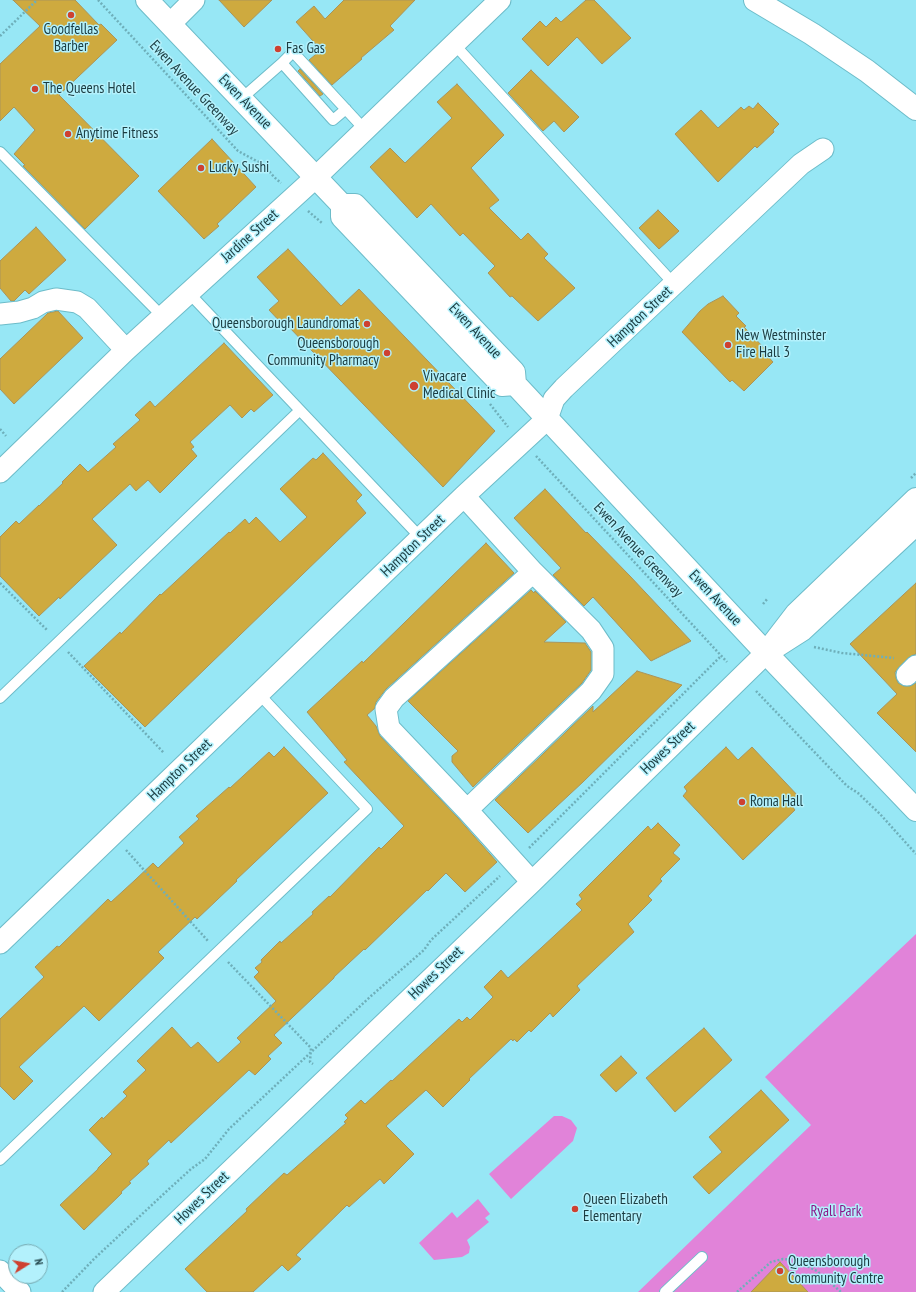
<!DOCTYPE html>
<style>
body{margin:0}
#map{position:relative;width:916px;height:1292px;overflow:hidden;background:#97e7f5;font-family:"PT Sans Narrow",sans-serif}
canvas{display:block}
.north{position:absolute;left:8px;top:1244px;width:40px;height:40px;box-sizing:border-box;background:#b3f1fc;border:1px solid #76a9b1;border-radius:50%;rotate:79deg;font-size:11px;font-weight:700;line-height:16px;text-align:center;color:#1b3c41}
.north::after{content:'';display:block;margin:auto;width:14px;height:18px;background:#ce4131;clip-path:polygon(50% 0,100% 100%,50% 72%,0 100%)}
</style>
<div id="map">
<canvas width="916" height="1292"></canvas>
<div class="north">N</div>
</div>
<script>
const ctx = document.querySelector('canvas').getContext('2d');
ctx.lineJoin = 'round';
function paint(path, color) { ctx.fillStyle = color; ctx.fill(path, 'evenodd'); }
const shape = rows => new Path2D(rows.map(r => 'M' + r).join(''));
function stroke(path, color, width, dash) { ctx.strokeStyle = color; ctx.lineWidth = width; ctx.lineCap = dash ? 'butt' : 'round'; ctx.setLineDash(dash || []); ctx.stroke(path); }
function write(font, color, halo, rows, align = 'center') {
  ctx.font = font + ' "PT Sans Narrow",sans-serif'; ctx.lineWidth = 3; ctx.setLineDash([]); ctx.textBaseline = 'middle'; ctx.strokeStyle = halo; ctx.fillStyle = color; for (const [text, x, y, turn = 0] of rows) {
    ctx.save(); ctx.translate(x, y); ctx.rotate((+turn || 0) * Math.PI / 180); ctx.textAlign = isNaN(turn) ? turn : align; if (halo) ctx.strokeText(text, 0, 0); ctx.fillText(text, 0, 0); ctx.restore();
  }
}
const green = shape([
 [916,934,916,1292,638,1292,811,1125,765,1077],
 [554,1116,562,1116,571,1120,577,1128,573,1141,511,1199,489,1174],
 [478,1199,490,1214,485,1218,489,1222,467,1240,470,1247,469,1253,462,1257,434,1260,419,1243,452,1212,457,1218]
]);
const building = shape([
 [13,0,75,0,99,25,101,24,117,40,59,95,139,176,85,229,23,166,25,165,14,154,35,130,14,107,0,121,0,64,40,26,13,0],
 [219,0,272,0,244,27,219,0],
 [344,0,415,0,390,26,394,30,361,58,362,59,332,85,309,60,321,50,296,22,314,6,325,19,344,0],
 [586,0,594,0,631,38,602,64,577,37,548,66,522,39,540,21,546,27,556,17,561,22,586,0],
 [300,69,323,94,320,96,298,71,300,69],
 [531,70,579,117,564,132,554,121,543,131,508,93,531,70],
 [457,84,504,135,471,168,499,200,489,208,521,240,528,233,548,254,544,258,575,288,538,321,512,296,510,297,488,273,495,266,463,233,460,236,431,204,417,218,370,167,390,148,405,163,452,118,437,102,457,84],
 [758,103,779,124,773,130,774,132,757,148,755,146,718,182,675,134,701,110,718,128,741,107,744,110,749,106,753,109,758,103],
 [212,139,256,187,217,224,219,226,204,239,158,191,212,139],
 [658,210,679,231,659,249,639,228,658,210],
 [36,227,66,260,29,294,25,290,14,301,11,301,0,288,0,261,36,227],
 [288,249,341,306,359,289,495,431,443,487,288,326,286,328,269,310,279,301,257,277,288,249],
 [723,296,739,313,736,316,746,326,744,327,765,349,763,351,773,362,744,391,732,380,730,382,682,332,700,311,708,304,723,296],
 [58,311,83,338,14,404,0,389,0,359,48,313,58,311],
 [224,343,273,395,254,412,251,409,242,418,230,405,190,442,194,447,191,449,197,456,160,493,148,480,136,491,130,484,92,519,117,545,60,599,59,597,39,616,0,576,0,537,16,521,19,524,39,505,39,506,63,483,62,482,80,464,88,472,116,447,113,444,140,420,135,415,150,401,155,407,224,343],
 [323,453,362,495,356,501,366,513,145,727,84,666,120,632,121,634,160,594,161,595,229,532,230,533,245,519,249,524,256,517,280,542,307,517,280,489,313,458,316,460,323,453],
 [545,489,586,533,587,532,630,576,691,641,651,661,593,597,584,606,553,575,561,568,514,518,545,489],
 [486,543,514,573,386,689,376,702,375,708,367,715,376,726,380,736,458,818,497,862,465,892,446,873,428,891,427,890,365,950,364,949,334,977,334,978,274,1035,282,1043,268,1056,271,1059,255,1075,249,1070,171,1143,169,1140,147,1161,149,1164,129,1182,131,1183,121,1192,122,1193,84,1230,60,1205,98,1169,98,1168,112,1154,89,1130,102,1117,103,1119,127,1096,123,1092,146,1070,137,1061,172,1027,191,1048,198,1042,218,1063,241,1042,237,1038,276,1001,254,977,259,972,255,968,262,962,261,960,280,941,281,943,313,914,312,912,329,896,330,897,379,847,381,849,404,826,344,762,347,760,307,712,362,661,363,663,486,543],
 [916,583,916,654,913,655,908,658,899,667,895,672,896,678,898,683,904,686,910,686,916,683,916,752,877,713,897,694,850,644,916,583],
 [531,590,534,593,535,591,566,622,544,642,585,643,591,652,591,670,582,683,473,787,452,762,452,756,458,751,408,701,531,590],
 [637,671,682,685,583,782,528,833,495,800,593,706,593,712,637,671],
 [284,747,328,793,236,880,237,881,197,919,195,917,158,952,164,958,99,1021,84,1006,19,1067,33,1081,14,1100,0,1086,0,1019,44,977,35,967,57,946,59,947,108,899,111,902,135,880,153,863,158,868,184,843,179,837,199,819,196,816,229,787,230,788,269,752,274,757,284,747],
 [726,747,738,760,752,747,800,798,792,806,795,810,743,860,683,796,687,791,684,787,726,747],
 [658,823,680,845,673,853,680,859,660,879,662,881,648,896,652,900,628,924,634,932,577,986,580,990,553,1017,550,1013,531,1032,529,1030,517,1042,514,1039,513,1041,511,1039,469,1079,470,1080,443,1107,426,1090,386,1126,414,1154,384,1184,380,1179,349,1207,347,1205,296,1255,301,1259,288,1271,282,1265,253,1292,207,1292,185,1269,247,1211,246,1209,284,1173,287,1175,346,1123,344,1122,348,1118,345,1115,361,1100,365,1104,391,1080,392,1081,459,1019,462,1022,467,1017,470,1020,493,997,484,987,501,970,508,978,541,948,582,910,576,904,582,899,579,895,648,826,651,830,658,823],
 [704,1028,732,1060,675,1112,646,1078,704,1028],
 [621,1056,637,1073,616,1092,600,1075,621,1056],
 [761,1090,789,1120,709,1194,693,1177,722,1152,709,1137,761,1090],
 [780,1262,808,1292,751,1292,780,1262]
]);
const path = shape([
 [98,0,238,151,264,165,274,177,281,183],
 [0,36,37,0],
 [308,211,322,223],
 [490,404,508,427],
 [0,429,6,436],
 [536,456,727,662],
 [911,478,916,473],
 [0,583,48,631],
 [763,604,768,598],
 [814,647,842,653,894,658],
 [68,652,164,753],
 [756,691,847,786,858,793,880,814,916,854],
 [529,848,721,656],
 [126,850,208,941],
 [228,962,311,1048,310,1062,313,1064],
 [62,1292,95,1258,169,1189,191,1169,205,1159,229,1129,371,996,424,950,431,940,500,876],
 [737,1292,771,1262,783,1259,795,1260,817,1271,841,1292]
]);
const service = shape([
 [454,44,674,284],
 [282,63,293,52,365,130],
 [241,99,282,63,333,120,346,109],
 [0,152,163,317],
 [188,292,421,538],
 [0,698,299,411],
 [0,1160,367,809,259,694],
 [665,1292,702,1257]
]);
const minor = shape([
 [170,24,194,0],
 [0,314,19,312,33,308,43,302,56,299,77,302,87,308,126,350],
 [0,472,126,350,316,177,500,0],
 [464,496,533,572,394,698,386,709,389,728,467,810,532,882],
 [907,675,916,666],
 [467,810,591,691,603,674,603,648,591,630,533,572],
 [0,943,464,496,547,419,554,399,564,388,801,164,823,149],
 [0,1271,20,1292],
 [104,1292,532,882,766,653]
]);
const tertiary = shape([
 [147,0,342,205,342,217,502,385,515,384],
 [342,205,355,205,514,372,515,384,766,653,916,810],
 [777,646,802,630,916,524],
 [766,653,796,614,916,499]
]);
const motorway = shape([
 [755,0,812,34,867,71,916,109]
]);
const markers = [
 [71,15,4,"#ce4131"],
 [278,49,4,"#ce4131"],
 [35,89,4,"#ce4131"],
 [68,134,4,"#ce4131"],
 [201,168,4,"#ce4131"],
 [367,324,4,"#ce4131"],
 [728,345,4,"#ce4131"],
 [387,353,4,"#ce4131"],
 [414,386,5,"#ce4131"],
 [742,802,4,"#ce4131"],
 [575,1209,4,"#ce4131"],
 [780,1271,4,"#ce4131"]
];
const poiNames = [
 ["Goodfellas",71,30,"center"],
 ["Barber",71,47,"center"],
 ["Fas Gas",286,49],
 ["The Queens Hotel",43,89],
 ["Anytime Fitness",76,134],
 ["Lucky Sushi",209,168],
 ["Queensborough Laundromat",359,324,"right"],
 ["New Westminster",736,336],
 ["Fire Hall 3",736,353],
 ["Queensborough",379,344,"right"],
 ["Community Pharmacy",379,361,"right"],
 ["Vivacare",423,377],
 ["Medical Clinic",423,394],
 ["Roma Hall",750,802],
 ["Queen Elizabeth",583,1200],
 ["Elementary",583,1217],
 ["Queensborough",788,1262],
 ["Community Centre",788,1279]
];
const streetNames = [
 ["Ewen Avenue Greenway",194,88,47],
 ["Ewen Avenue",245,102,46],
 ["Jardine Street",250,236,-42],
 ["Hampton Street",640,317,-43],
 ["Ewen Avenue",475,331,47],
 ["Hampton Street",413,546,-44],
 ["Ewen Avenue Greenway",638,550,47],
 ["Ewen Avenue",715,598,47],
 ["Howes Street",668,748,-44],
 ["Hampton Street",180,770,-44],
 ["Howes Street",436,973,-44],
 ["Howes Street",202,1198,-44]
];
const parkNames = [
 ["Ryall Park",836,1212]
];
paint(green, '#e183d9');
paint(building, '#ceaa3f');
stroke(building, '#a9945b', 1);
stroke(service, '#6dbcc9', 12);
stroke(minor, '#6dbcc9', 23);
stroke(tertiary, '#6dbcc9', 24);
stroke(motorway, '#6dbcc9', 24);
stroke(path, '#6eafba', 2.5, [2, 2]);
stroke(service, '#fff', 10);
stroke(minor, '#fff', 21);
stroke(tertiary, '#fff', 22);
stroke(motorway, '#fff', 22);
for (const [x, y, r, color] of markers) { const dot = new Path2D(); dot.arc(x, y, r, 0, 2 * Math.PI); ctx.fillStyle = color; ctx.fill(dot); stroke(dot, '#b3f1fc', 1.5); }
write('15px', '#1b3c41', '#b3f1fc', poiNames, 'left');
write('15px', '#1b3c41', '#b3f1fc', streetNames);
write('15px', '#8b1687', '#b3f1fc', parkNames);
</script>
